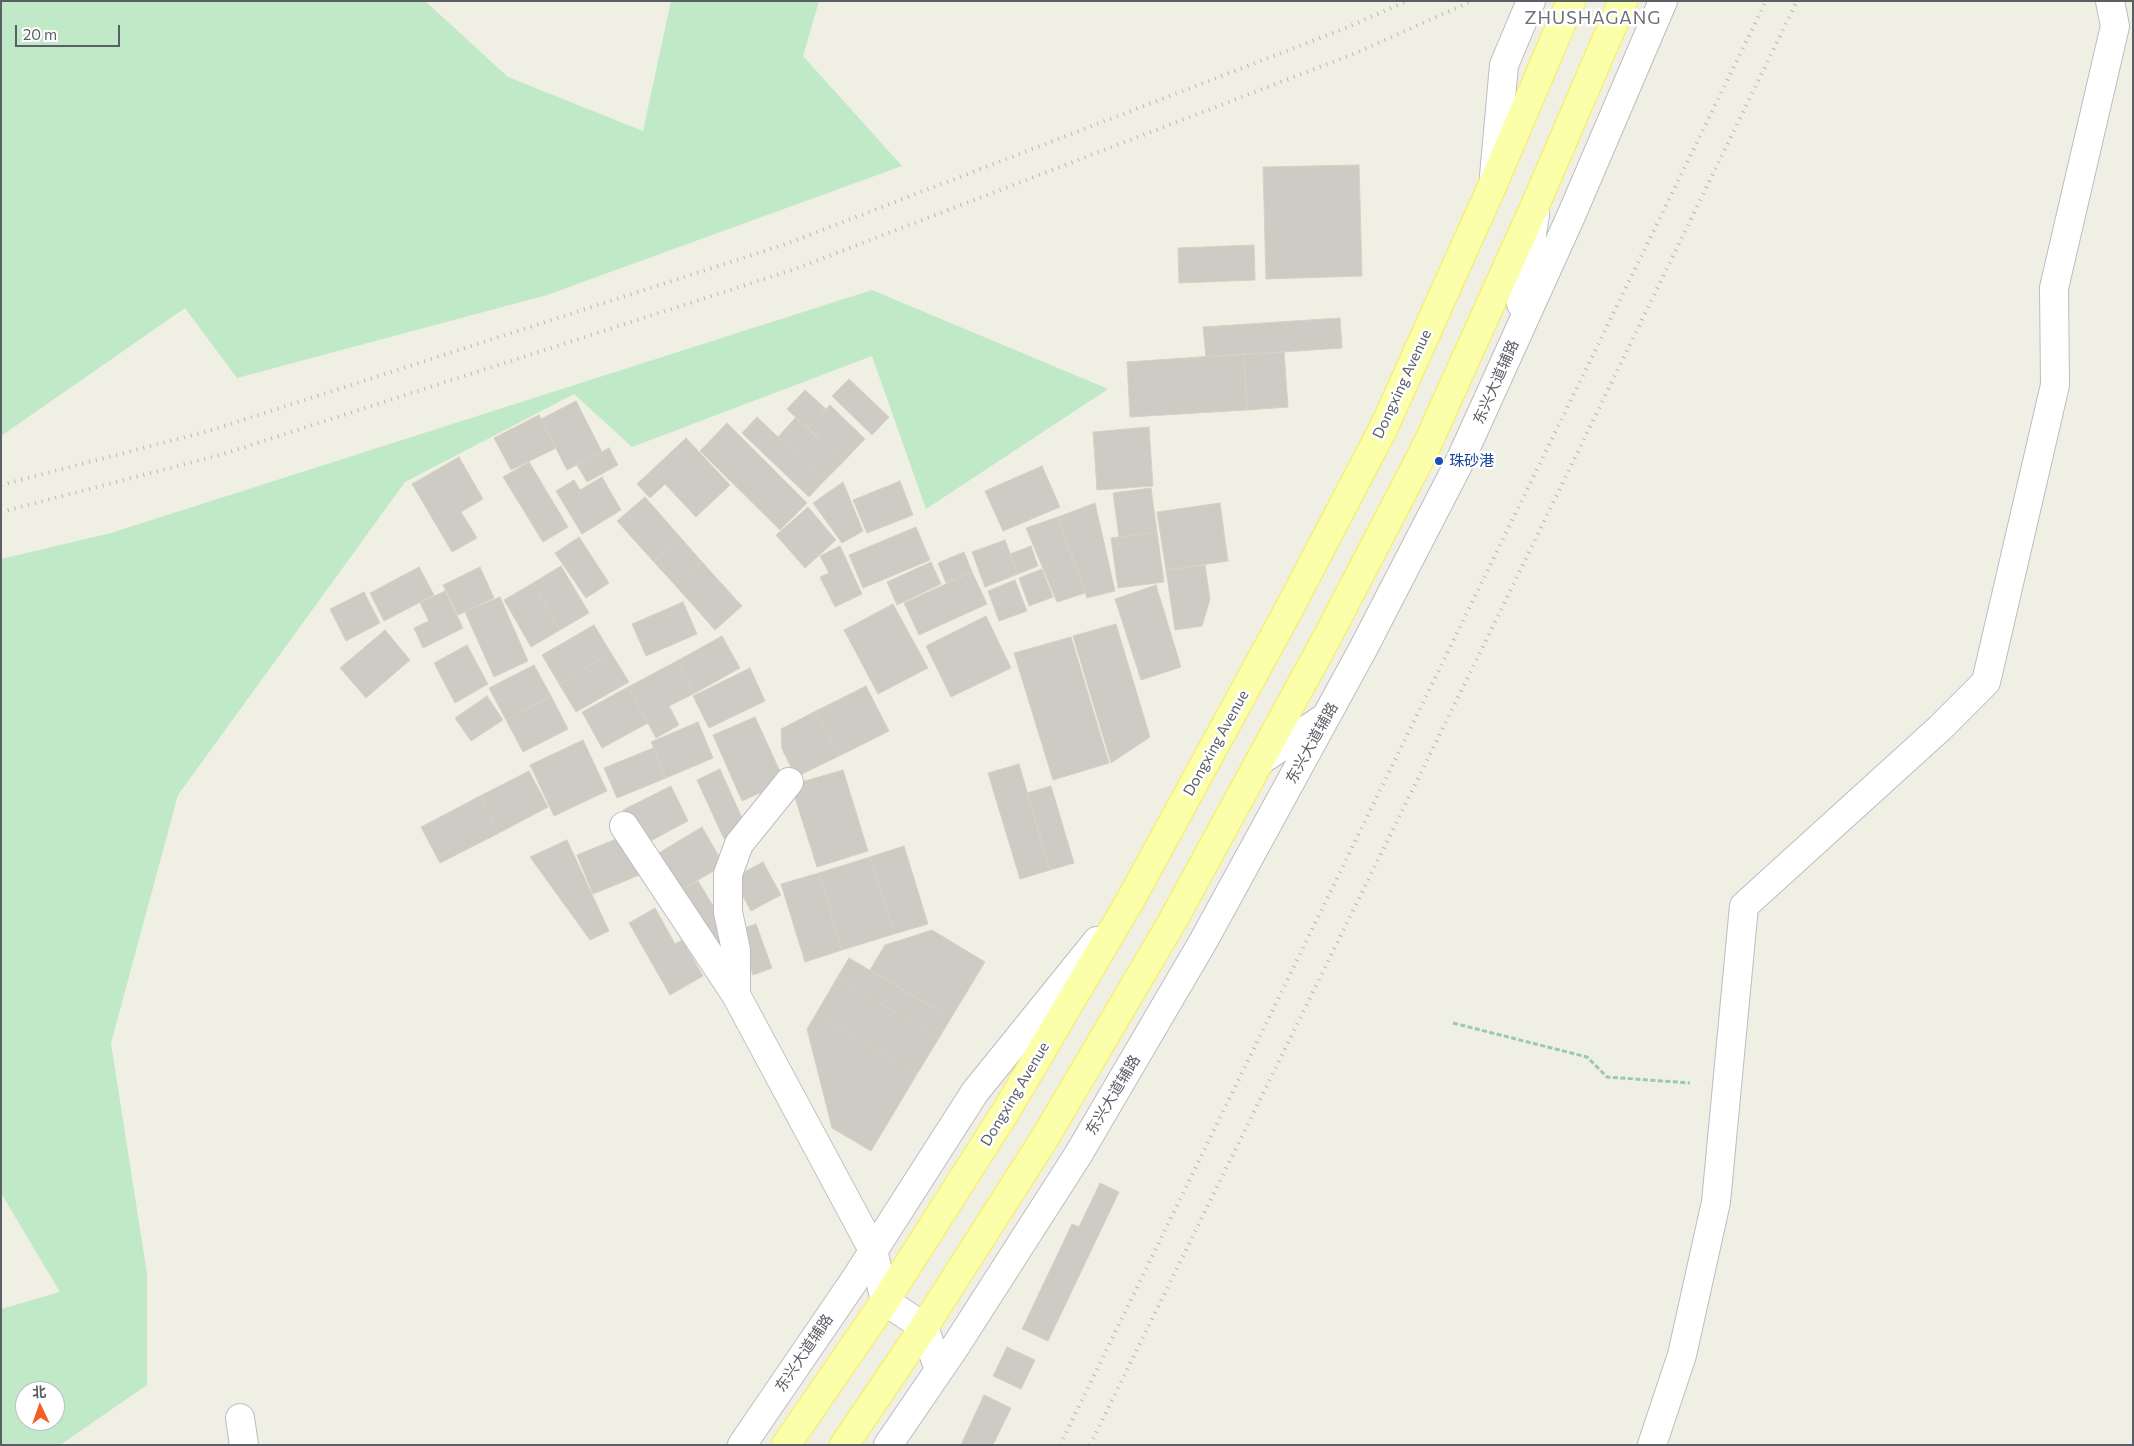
<!DOCTYPE html>
<meta charset="utf-8">
<style>
body{margin:0}
#map{position:relative;width:2134px;height:1446px;overflow:hidden;background:#f0efe4;font-family:Commissioner,"Noto Sans SC",sans-serif}
canvas{display:block}
.frame{position:absolute;inset:0;border:2px solid #5c5e66;pointer-events:none}
.north{position:absolute;left:15px;top:1381px;width:50px;height:50px;box-sizing:border-box;background:#fff;border:1px solid #bebfc2;border-radius:50%;rotate:357deg;font-size:14px;font-weight:700;line-height:20px;text-align:center;color:#5c5e66}
.north::after{content:'';display:block;margin:auto;width:18px;height:22px;background:#f45d25;clip-path:polygon(50% 0,100% 100%,50% 72%,0 100%)}
.scale{position:absolute;left:15px;top:25px;width:105px;height:22px;box-sizing:border-box;border:2px solid #5c5e66;border-top:0;padding-left:6px;font-size:15px;line-height:18px;white-space:nowrap;color:#5c5e66;-webkit-text-stroke:4px #fff;paint-order:stroke}
</style>
<div id="map">
<canvas width="2134" height="1446"></canvas>
<div class="frame"></div>
<div class="north">北</div>
<div class="scale">20 m</div>
</div>
<script>
const ctx = document.querySelector('canvas').getContext('2d');
ctx.lineJoin = 'round';
function paint(path, color) { ctx.fillStyle = color; ctx.fill(path, 'evenodd'); }
const shape = rows => new Path2D(rows.map(r => 'M' + r).join(''));
function stroke(path, color, width, dash) { ctx.strokeStyle = color; ctx.lineWidth = width; ctx.lineCap = dash ? 'butt' : 'round'; ctx.setLineDash(dash || []); ctx.stroke(path); }
function write(font, color, halo, rows, align = 'center') {
  ctx.font = font + ' Commissioner,"Noto Sans SC",sans-serif'; ctx.lineWidth = 5; ctx.setLineDash([]); ctx.textBaseline = 'middle'; ctx.strokeStyle = halo; ctx.fillStyle = color; for (const [text, x, y, turn = 0] of rows) {
    ctx.save(); ctx.translate(x, y); ctx.rotate((+turn || 0) * Math.PI / 180); ctx.textAlign = isNaN(turn) ? turn : align; if (halo) ctx.strokeText(text, 0, 0); ctx.fillText(text, 0, 0); ctx.restore();
  }
}
const green = shape([
 [1,1,425,1,508,77,643,131,671,1,819,1,803,56,902,166,547,295,237,378,185,308,1,436],
 [872,290,1108,389,926,509,872,356,632,447,574,394,405,482,178,795,111,1043,147,1274,147,1385,60,1445,1,1445,1,1309,60,1292,1,1193,1,559,111,533],
 [25,1391,55,1391,55,1421,25,1421]
]);
const building = shape([
 [1359,165,1362,276,1266,279,1263,167,1359,165],
 [1254,245,1255,280,1179,283,1178,248,1254,245],
 [1340,318,1342,348,1206,357,1203,327,1340,318],
 [1284,352,1288,407,1247,410,1244,354,1284,352],
 [1244,354,1247,410,1130,417,1127,362,1244,354],
 [849,379,889,417,872,435,832,396,849,379],
 [805,390,826,409,808,429,787,409,805,390],
 [576,401,602,452,567,470,541,419,576,401],
 [830,405,865,439,843,462,808,429,830,405],
 [539,415,556,448,511,470,494,438,539,415],
 [757,417,824,481,809,497,742,433,757,417],
 [796,417,843,462,824,481,778,437,796,417],
 [727,423,807,503,780,530,700,451,727,423],
 [1149,427,1153,486,1097,490,1093,432,1149,427],
 [686,438,730,485,696,517,665,484,650,498,637,484,686,438],
 [609,448,618,465,587,482,577,465,609,448],
 [459,457,483,499,461,512,477,538,452,552,412,484,459,457],
 [529,462,568,527,543,542,503,477,529,462],
 [1042,466,1060,507,1003,531,985,491,1042,466],
 [602,477,621,510,582,534,556,491,574,480,580,490,602,477],
 [900,481,913,515,867,533,853,500,900,481],
 [843,482,863,531,842,543,813,503,843,482],
 [1151,488,1157,532,1119,537,1113,493,1151,488],
 [645,497,681,538,654,562,617,521,645,497],
 [1095,503,1115,591,1087,598,1058,517,1095,503],
 [1220,503,1228,561,1166,570,1157,512,1220,503],
 [808,507,836,540,805,568,776,535,808,507],
 [1058,517,1085,593,1057,602,1026,528,1058,517],
 [916,527,930,560,863,588,849,555,916,527],
 [1157,532,1164,582,1118,588,1111,538,1157,532],
 [579,537,609,583,586,598,555,553,579,537],
 [681,538,702,562,675,585,654,562,681,538],
 [1005,540,1018,574,985,587,972,552,1005,540],
 [840,546,862,594,835,607,820,577,829,573,820,556,840,546],
 [1031,546,1038,566,1018,574,1010,554,1031,546],
 [964,552,972,572,946,583,938,563,964,552],
 [702,562,742,606,715,630,675,585,702,562],
 [931,562,941,584,897,605,887,582,931,562],
 [1205,565,1210,599,1202,626,1175,630,1166,570,1205,565],
 [561,566,589,613,560,630,533,583,561,566],
 [419,567,434,595,384,621,370,593,419,567],
 [480,567,494,598,458,615,443,585,480,567],
 [1042,569,1053,597,1029,606,1019,578,1042,569],
 [972,572,987,604,919,635,904,603,972,572],
 [1015,580,1027,611,999,621,988,591,1015,580],
 [533,583,560,630,531,647,504,600,533,583],
 [1156,585,1181,667,1141,680,1115,599,1156,585],
 [445,591,463,628,423,648,414,628,429,621,420,603,445,591],
 [364,592,380,623,346,641,330,609,364,592],
 [500,597,528,661,494,677,465,612,500,597],
 [683,602,697,634,646,656,632,624,683,602],
 [893,604,928,668,878,694,844,630,893,604],
 [986,616,1011,668,951,697,926,646,986,616],
 [1116,624,1150,737,1111,763,1073,636,1116,624],
 [594,625,611,653,559,684,542,655,594,625],
 [385,630,410,660,366,698,340,668,385,630],
 [722,636,740,668,695,693,677,661,722,636],
 [1071,637,1109,763,1053,780,1014,653,1071,637],
 [467,645,488,684,455,703,434,663,467,645],
 [611,653,629,682,576,712,559,684,611,653],
 [677,661,695,693,669,706,679,725,656,738,628,687,677,661],
 [534,665,551,696,506,720,489,688,534,665],
 [750,668,765,701,709,728,693,696,750,668],
 [866,686,889,731,839,756,816,711,866,686],
 [628,687,648,723,602,748,582,712,628,687],
 [487,696,503,720,471,741,455,718,487,696],
 [551,696,568,729,523,752,506,720,551,696],
 [816,711,839,756,796,777,782,749,781,729,816,711],
 [755,717,785,782,742,801,713,735,755,717],
 [698,722,713,758,666,778,651,742,698,722],
 [583,740,607,791,554,816,530,765,583,740],
 [653,748,666,778,617,798,604,768,653,748],
 [1019,764,1050,870,1020,879,988,773,1019,764],
 [720,769,747,829,724,839,697,780,720,769],
 [843,770,868,851,817,867,791,785,843,770],
 [529,771,548,807,499,833,480,796,529,771],
 [671,786,688,821,641,846,623,810,671,786],
 [1051,786,1074,863,1050,870,1027,793,1051,786],
 [480,796,499,833,440,863,421,827,480,796],
 [702,827,724,865,679,891,657,854,702,827],
 [626,835,642,874,593,894,577,855,626,835],
 [567,840,609,931,590,940,530,857,567,840],
 [904,846,928,924,894,934,870,857,904,846],
 [870,857,894,934,842,950,819,873,870,857],
 [763,862,781,895,751,911,733,878,763,862],
 [819,873,842,950,805,962,781,884,819,873],
 [698,881,733,939,714,951,679,891,698,881],
 [655,908,675,944,682,940,703,976,670,995,629,923,655,908],
 [756,924,772,968,753,975,738,930,756,924],
 [932,930,985,962,951,1018,870,970,885,945,932,930],
 [849,958,951,1018,939,1038,837,978,849,958],
 [837,978,939,1038,917,1074,816,1014,837,978],
 [816,1014,917,1074,871,1151,832,1128,807,1029,816,1014],
 [1100,1183,1119,1192,1048,1341,1022,1329,1072,1224,1079,1227,1100,1183],
 [1007,1347,1035,1360,1021,1389,993,1376,1007,1347],
 [984,1395,1011,1408,993,1445,961,1445,984,1395]
]);
const path = shape([
 [1453,1023,1587,1057,1607,1077,1690,1083]
]);
const minor = shape([
 [1494,176,1504,65,1531,1],
 [1521,304,1535,215],
 [1260,761,1321,720],
 [624,826,736,995,873,1250,885,1301,924,1327,939,1370],
 [736,995,736,950,728,912,728,874,739,844,789,782],
 [240,1418,244,1445],
 [742,1445,854,1281,975,1092,1097,941],
 [888,1445,955,1347,1078,1155,1204,940,1363,649,1459,463,1571,216,1663,1],
 [1652,1445,1682,1355,1716,1202,1744,906,1940,728,1986,682,2055,385,2054,288,2115,26,2110,1]
]);
const major = shape([
 [786,1445,885,1301,1006,1111,1131,899,1289,609,1384,427,1494,182,1571,1],
 [844,1445,924,1327,1046,1136,1172,922,1330,632,1426,447,1537,201,1623,1]
]);
const rail = shape([
 [1,485,212,430,786,244,1346,28,1407,1],
 [1,512,220,455,795,269,1356,53,1472,1],
 [1060,1445,1766,1],
 [1090,1445,1498,616,1797,1]
]);
const markers = [
 [1439,461,5,"#1a4fb4"]
];
const streetNames = [
 ["东兴大道辅路",1496,382,-66],
 ["Dongxing Avenue",1402,384,-65],
 ["Dongxing Avenue",1216,743,-61],
 ["东兴大道辅路",1312,743,-61],
 ["Dongxing Avenue",1015,1094,-59],
 ["东兴大道辅路",1113,1095,-59],
 ["东兴大道辅路",804,1353,-56]
];
const transitNames = [
 ["珠砂港",1449,461]
];
const quarterNames = [
 ["ZHUSHAGANG",1593,18]
];
paint(green, '#bfe9c7');
paint(building, '#cdcbc3');
stroke(building, '#d5d2c2', 1);
stroke(minor, '#bcbdc4', 30);
stroke(major, '#faec52', 30);
stroke(path, '#97caaf', 3, [5, 2.5]);
stroke(minor, '#fff', 28);
stroke(major, '#fcffa9', 28);
stroke(rail, '#b7b7b9', 4, [1, 6]);
for (const [x, y, r, color] of markers) { const dot = new Path2D(); dot.arc(x, y, r, 0, 2 * Math.PI); ctx.fillStyle = color; ctx.fill(dot); stroke(dot, '#fff', 2); }
write('15px', '#5c5e66', '#fff', streetNames);
write('15px', '#164399', '#fff', transitNames, 'left');
ctx.letterSpacing = '1px';
write('18px', '#6d7078', '#fff', quarterNames);
ctx.letterSpacing = '0px';
</script>
